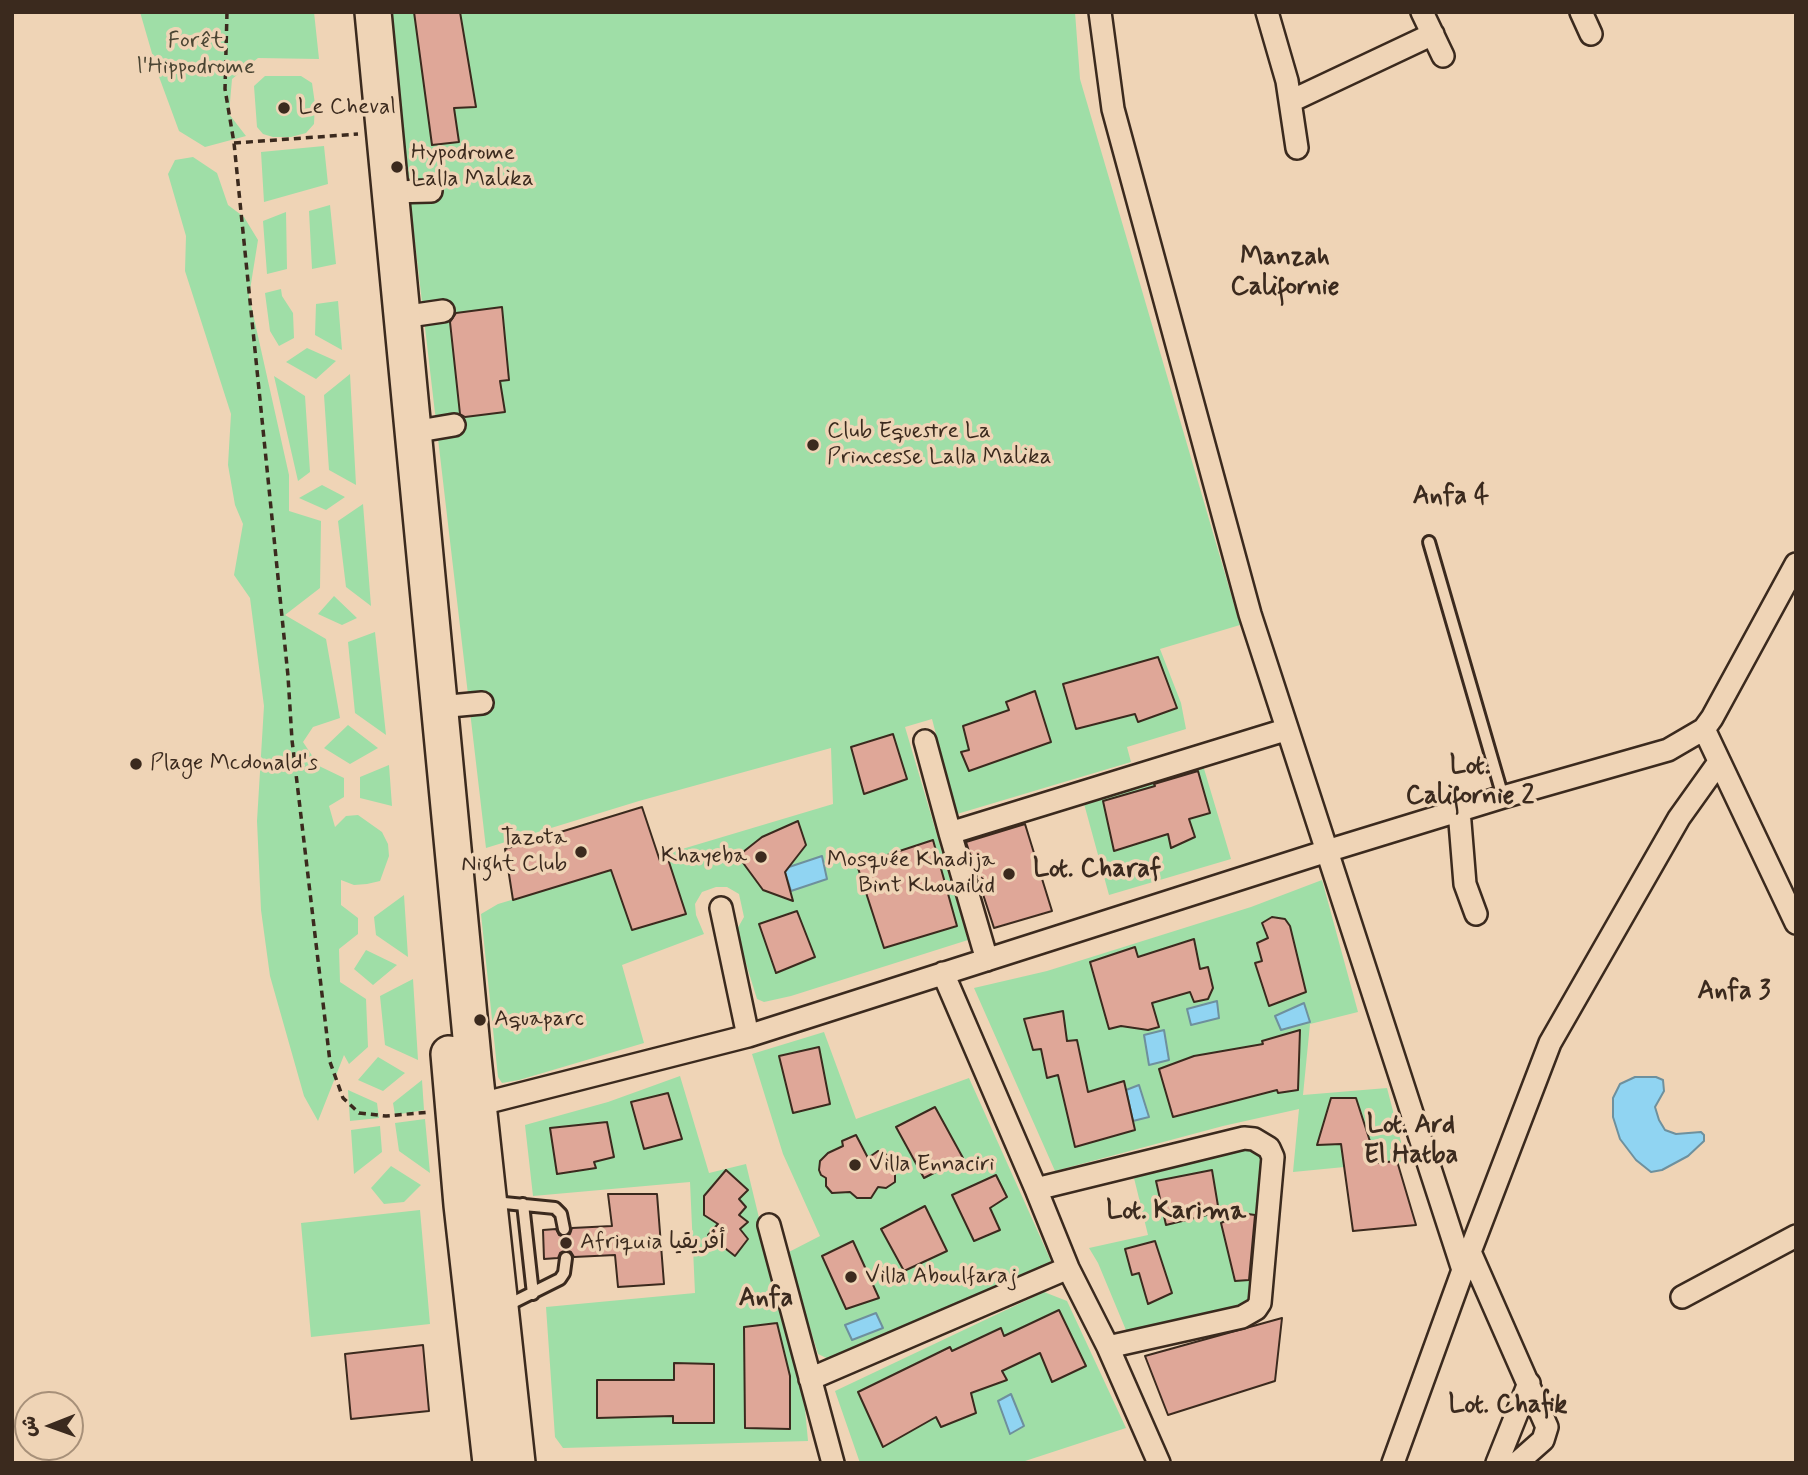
<!DOCTYPE html>
<meta charset="utf-8">
<style>
body{margin:0}
#map{position:relative;width:1808px;height:1475px;overflow:hidden;background:#efd4b6;font-family:Mynerve,"Playpen Sans Arabic",sans-serif}
canvas{display:block}
.frame{position:absolute;inset:0;border:14px solid #3b2a1e;pointer-events:none}
.north{position:absolute;left:14px;top:1391px;width:70px;height:70px;box-sizing:border-box;background:#efd4b6;border:2px solid #a79079;border-radius:50%;rotate:269deg;font-size:19px;font-weight:700;line-height:28px;text-align:center;color:#3b2a1e}
.north::after{content:'';display:block;margin:auto;width:24px;height:32px;background:#3b2a1e;clip-path:polygon(50% 0,100% 100%,50% 72%,0 100%)}
</style>
<div id="map">
<canvas width="1808" height="1475"></canvas>
<div class="frame"></div>
<div class="north">ش</div>
</div>
<script>
const ctx = document.querySelector('canvas').getContext('2d');
ctx.lineJoin = 'round';
function paint(path, color) { ctx.fillStyle = color; ctx.fill(path, 'evenodd'); }
const shape = rows => new Path2D(rows.map(r => 'M' + r).join(''));
function stroke(path, color, width, dash) { ctx.strokeStyle = color; ctx.lineWidth = width; ctx.lineCap = dash ? 'butt' : 'round'; ctx.setLineDash(dash || []); ctx.stroke(path); }
function write(font, color, halo, rows, align = 'center') {
  ctx.font = font + ' Mynerve,"Playpen Sans Arabic",sans-serif'; ctx.lineWidth = 7; ctx.setLineDash([]); ctx.textBaseline = 'middle'; ctx.strokeStyle = halo; ctx.fillStyle = color; for (const [text, x, y, turn = 0] of rows) {
    ctx.save(); ctx.translate(x, y); ctx.rotate((+turn || 0) * Math.PI / 180); ctx.textAlign = isNaN(turn) ? turn : align; if (halo) ctx.strokeText(text, 0, 0); ctx.fillText(text, 0, 0); ctx.restore();
  }
}
const green = shape([
 [140,12,314,12,319,59,258,58,232,79,229,114,246,136,205,147,179,131,158,74],
 [388,12,1075,12,1080,79,1240,625,1160,649,1181,703,1186,729,1127,747,1131,762,957,814,932,719,905,727,968,940,791,996,764,1002,757,999,736,931,744,917,739,894,727,887,716,887,702,892,695,904,696,915,704,934,622,965,644,1043,519,1080,502,1083,498,1077,481,914,498,904,833,804,831,748,639,801,486,848],
 [265,76,301,76,312,83,315,104,314,124,306,133,291,137,273,137,263,134,257,127,254,86],
 [324,146,328,184,264,202,261,152],
 [193,157,217,173,228,205,244,217,258,240,249,296,289,475,289,511,321,521,320,588,285,615,326,639,340,718,313,727,303,742,319,766,344,778,344,797,329,806,335,827,346,816,358,815,382,832,388,844,389,856,380,881,367,884,354,885,341,880,341,905,358,918,358,934,339,949,340,982,366,999,368,1047,349,1064,344,1055,318,1121,304,1096,270,976,261,910,257,821,264,706,250,598,234,575,243,524,235,505,228,465,231,414,185,271,186,236,168,174,175,160],
 [330,205,336,264,312,269,309,211],
 [286,212,287,269,267,274,263,221],
 [281,289,282,296,293,313,294,338,279,346,270,331,265,293],
 [338,301,342,350,315,335,316,304],
 [307,348,336,361,316,379,286,362],
 [350,374,356,485,329,470,324,395],
 [274,376,305,396,310,472,298,481],
 [322,485,345,497,326,510,299,498],
 [363,504,371,606,346,587,338,521],
 [334,596,357,618,342,625,318,614],
 [375,632,386,735,355,713,348,642],
 [348,725,378,748,350,764,324,748],
 [1202,762,1231,859,1109,895,1083,800],
 [389,765,392,806,360,798,360,777],
 [1322,880,1358,1012,1310,1024,1303,1095,1387,1088,1406,1161,1293,1172,1299,1109,1223,1126,1055,1171,974,988,1047,971,1251,907],
 [404,895,408,957,376,935,374,917],
 [366,950,397,965,373,985,354,969],
 [413,979,418,1060,385,1045,380,996],
 [824,1032,856,1119,969,1078,1051,1261,982,1298,833,1361,818,1354,787,1253,820,1236,783,1154,752,1054],
 [378,1057,405,1073,383,1091,358,1080],
 [680,1076,709,1173,746,1164,796,1371,805,1409,808,1441,563,1448,555,1437,546,1307,695,1293,690,1182,533,1196,525,1125,608,1102],
 [422,1080,424,1110,395,1115,393,1103],
 [348,1090,377,1103,379,1118,350,1121],
 [425,1119,430,1173,399,1151,395,1123],
 [380,1126,382,1152,354,1174,351,1130],
 [1245,1144,1265,1153,1252,1295,1239,1307,1128,1335,1098,1263,1089,1248,1148,1235,1134,1178],
 [391,1166,421,1185,404,1202,384,1204,371,1188],
 [420,1210,430,1324,311,1337,301,1223],
 [1044,1292,1067,1301,1126,1428,1019,1463,860,1463,835,1391]
]);
const water = shape([
 [822,856,827,879,791,891,785,872,789,867,822,856],
 [1217,1001,1219,1018,1191,1025,1187,1009,1217,1001],
 [1304,1003,1310,1022,1281,1030,1275,1016,1304,1003],
 [1164,1030,1169,1060,1149,1065,1144,1035,1164,1030],
 [1635,1077,1656,1077,1663,1080,1664,1091,1655,1107,1659,1120,1665,1130,1676,1134,1701,1132,1704,1135,1704,1141,1688,1156,1662,1170,1651,1172,1636,1160,1620,1139,1613,1117,1613,1098,1620,1084,1635,1077],
 [1139,1085,1149,1117,1133,1121,1126,1090,1139,1085],
 [876,1313,883,1328,852,1340,845,1325,876,1313],
 [1011,1394,1024,1426,1010,1434,998,1401,1011,1394]
]);
const building = shape([
 [414,12,460,12,476,107,454,108,459,142,432,145,414,12],
 [502,307,509,380,500,381,505,412,465,417,460,414,450,322,456,313,502,307],
 [1158,657,1177,708,1138,722,1135,714,1076,729,1063,684,1158,657],
 [1035,691,1051,742,969,771,961,752,969,750,963,726,1009,710,1006,702,1035,691],
 [893,734,907,779,864,794,851,747,893,734],
 [1198,771,1210,813,1189,819,1195,837,1171,848,1168,834,1114,851,1103,801,1155,786,1154,784,1198,771],
 [642,807,660,861,668,859,686,914,632,930,611,870,513,900,505,849,642,807],
 [798,821,806,845,785,872,793,901,763,890,738,856,762,837,798,821],
 [1025,824,1052,911,994,928,966,842,1025,824],
 [933,840,957,926,884,948,857,865,933,840],
 [797,911,815,957,776,973,759,924,797,911],
 [1272,917,1285,919,1290,926,1306,992,1269,1006,1255,963,1262,961,1257,943,1268,938,1262,923,1272,917],
 [1194,939,1200,969,1208,967,1213,988,1208,999,1194,1002,1190,992,1152,1003,1159,1027,1148,1030,1121,1026,1109,1029,1090,962,1135,947,1138,957,1194,939],
 [1063,1011,1067,1041,1077,1040,1088,1092,1124,1081,1135,1130,1075,1147,1058,1075,1047,1078,1041,1049,1033,1050,1024,1019,1063,1011],
 [1300,1030,1298,1090,1278,1093,1277,1090,1173,1117,1159,1069,1194,1056,1263,1044,1262,1041,1300,1030],
 [819,1047,830,1104,793,1113,779,1056,819,1047],
 [668,1093,682,1139,644,1149,631,1102,668,1093],
 [1331,1098,1356,1098,1377,1163,1397,1161,1416,1225,1353,1231,1341,1144,1317,1145,1331,1098],
 [935,1107,963,1158,924,1178,896,1127,935,1107],
 [607,1122,614,1157,594,1162,596,1168,557,1174,550,1128,607,1122],
 [856,1135,868,1158,878,1151,895,1158,895,1182,886,1188,878,1187,871,1198,857,1198,850,1192,832,1193,826,1186,826,1178,821,1175,819,1170,820,1161,828,1153,843,1146,842,1141,856,1135],
 [726,1170,748,1190,739,1199,746,1207,739,1215,748,1222,740,1229,748,1239,735,1256,708,1235,718,1224,704,1215,704,1196,726,1170],
 [1212,1170,1219,1212,1166,1225,1156,1181,1212,1170],
 [996,1175,1007,1197,990,1208,1000,1230,974,1241,952,1195,996,1175],
 [608,1194,657,1194,664,1284,618,1287,615,1255,574,1257,571,1252,566,1250,560,1253,558,1258,544,1259,543,1230,556,1229,559,1235,565,1237,570,1234,572,1228,612,1226,608,1194],
 [925,1206,947,1251,904,1271,881,1229,925,1206],
 [1241,1213,1255,1215,1249,1280,1235,1281,1221,1223,1241,1213],
 [853,1241,879,1298,846,1309,822,1256,853,1241],
 [1155,1241,1172,1293,1148,1304,1139,1273,1132,1275,1125,1249,1155,1241],
 [1059,1310,1086,1366,1052,1382,1040,1353,1002,1371,1007,1380,971,1393,976,1413,941,1427,936,1417,883,1447,858,1392,950,1347,952,1351,1001,1328,1004,1336,1059,1310],
 [1282,1318,1275,1381,1168,1415,1145,1356,1282,1318],
 [777,1323,790,1376,790,1429,745,1428,744,1327,777,1323],
 [423,1345,429,1411,351,1419,345,1354,423,1345],
 [674,1363,714,1364,714,1423,673,1423,673,1416,597,1418,597,1380,674,1380,674,1363]
]);
const path = shape([
 [227,12,225,89,234,143,288,676,292,740,330,1062,343,1098,359,1113,386,1116,430,1112],
 [234,143,358,134]
]);
const service = shape([
 [1429,542,1503,797],
 [494,1202,555,1208,561,1214,564,1229],
 [523,1204,533,1294],
 [506,1306,560,1279,564,1273,566,1258]
]);
const minor = shape([
 [1100,12,1113,109,1250,614,1463,1270],
 [1267,12,1287,81,1297,148],
 [1422,12,1443,56],
 [1581,12,1591,34],
 [1291,101,1433,34],
 [391,192,431,191],
 [402,317,443,311],
 [413,432,454,425],
 [439,707,482,703],
 [1704,729,1796,923],
 [925,741,950,833],
 [1459,810,1465,884,1476,914],
 [721,908,748,1036],
 [987,960,950,833,1285,730],
 [943,973,1036,1189,1068,1268,1108,1347,1159,1463],
 [469,1107,748,1036,1327,851,1503,797,1668,750,1704,729,1712,718,1796,564],
 [1036,1189,1244,1138,1254,1139,1269,1148,1273,1157,1260,1303,1256,1309,1242,1317,1108,1347],
 [769,1225,833,1463],
 [1470,1252,1547,1427,1543,1440,1517,1463],
 [1682,1297,1796,1236],
 [810,1379,1068,1268],
 [1393,1463,1463,1270,1550,1043,1679,818,1719,762],
 [1497,1463,1529,1383]
]);
const trunk = shape([
 [373,12,473,1058,517,1463],
 [449,1054,462,1205,491,1463]
]);
const markers = [
 [284,108,7,"#3b2a1e"],
 [397,167,7,"#3b2a1e"],
 [813,445,7,"#3b2a1e"],
 [136,764,7,"#3b2a1e"],
 [581,852,7,"#3b2a1e"],
 [761,857,7,"#3b2a1e"],
 [1009,874,7,"#3b2a1e"],
 [480,1020,7,"#3b2a1e"],
 [855,1165,7,"#3b2a1e"],
 [566,1243,7,"#3b2a1e"],
 [851,1277,7,"#3b2a1e"]
];
const parkNames = [
 ["Forêt",196,42],
 ["l'Hippodrome",196,68]
];
const poiNames = [
 ["Le Cheval",298,108],
 ["Hypodrome",411,154],
 ["Lalla Malika",411,180],
 ["Club Equestre La",827,432],
 ["Princesse Lalla Malika",827,458],
 ["Plage Mcdonald's",150,764],
 ["Tazota",567,839,"right"],
 ["Night Club",567,865,"right"],
 ["Khayeba",747,857,"right"],
 ["Mosquée Khadija",995,861,"right"],
 ["Bint Khouailid",995,887,"right"],
 ["Aquaparc",494,1020],
 ["Villa Ennaciri",869,1165],
 ["Afriquia أفريقيا",580,1243],
 ["Villa Aboulfaraj",865,1277]
];
const quarterNames = [
 ["Manzah",1285,259],
 ["Californie",1285,289],
 ["Anfa 4",1451,498],
 ["Lot.",1470,768],
 ["Californie 2",1470,798],
 ["Lot. Charaf",1097,871],
 ["Anfa 3",1734,993],
 ["Lot. Ard",1411,1127],
 ["El Hatba",1411,1157],
 ["Lot. Karima",1176,1213],
 ["Anfa",766,1300],
 ["Lot. Chafik",1508,1407]
];
paint(green, '#9fdea7');
paint(water, '#90d4f2');
stroke(water, '#6e909d', 2);
paint(building, '#dfa798');
stroke(building, '#3b2a1e', 2);
stroke(service, '#3b2a1e', 16);
stroke(minor, '#3b2a1e', 26);
stroke(trunk, '#3b2a1e', 40);
stroke(path, '#3b2a1e', 3.5, [7, 5]);
stroke(service, '#efd4b6', 10);
stroke(minor, '#efd4b6', 21);
stroke(trunk, '#efd4b6', 35);
for (const [x, y, r, color] of markers) { const dot = new Path2D(); dot.arc(x, y, r, 0, 2 * Math.PI); ctx.fillStyle = color; ctx.fill(dot); stroke(dot, '#efd4b6', 2.5); }
write('23px', '#4a4533', '#efd4b6', parkNames);
write('23px', '#3b2a1e', '#efd4b6', poiNames, 'left');
write('bold 26px', '#3b2a1e', '#efd4b6', quarterNames);
</script>
